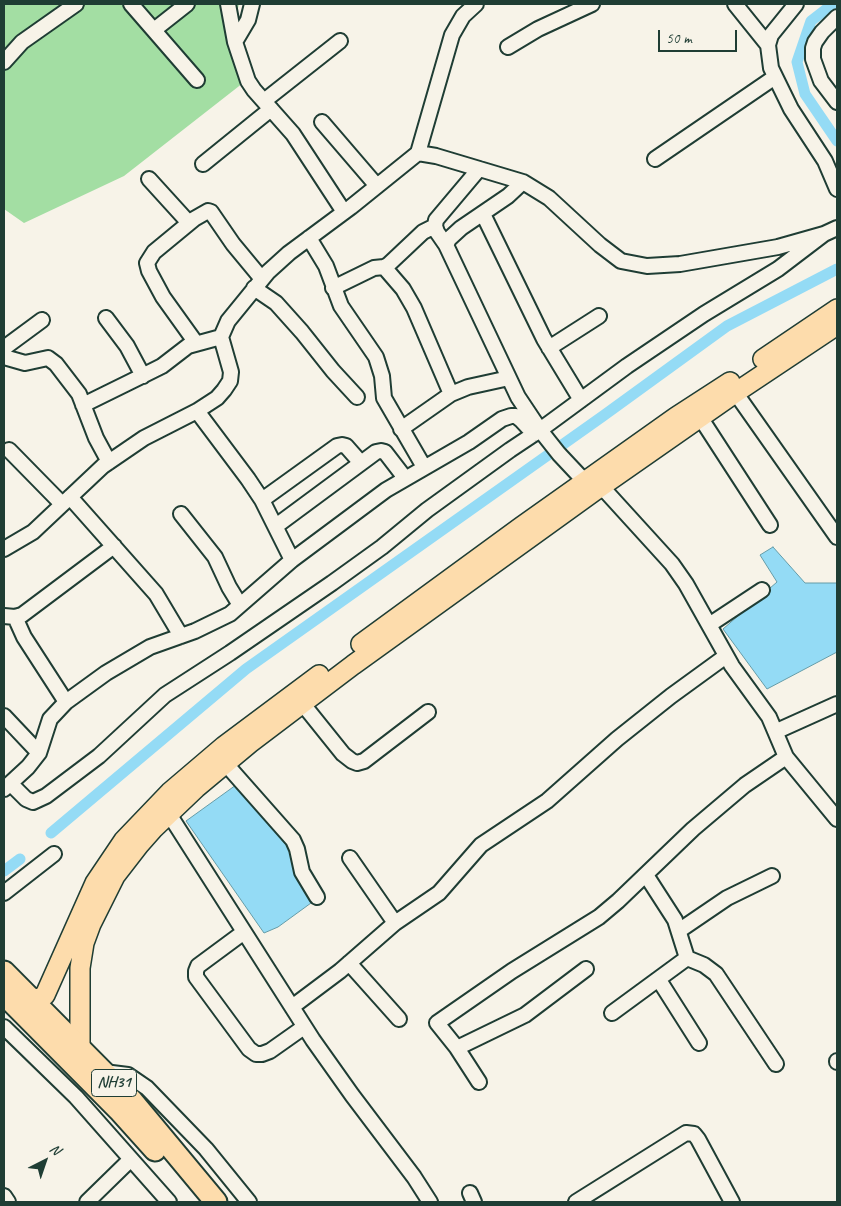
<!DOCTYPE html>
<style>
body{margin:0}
#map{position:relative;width:841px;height:1206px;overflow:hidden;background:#f7f3e8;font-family:Caveat,sans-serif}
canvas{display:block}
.frame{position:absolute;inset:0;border:5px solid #1f3d34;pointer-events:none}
.north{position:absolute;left:20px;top:1136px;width:50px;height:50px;-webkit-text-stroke:4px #f7f3e8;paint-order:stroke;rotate:41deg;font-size:14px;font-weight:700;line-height:20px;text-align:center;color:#1f3d34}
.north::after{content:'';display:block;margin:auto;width:18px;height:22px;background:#1f3d34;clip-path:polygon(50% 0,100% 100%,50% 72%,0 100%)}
.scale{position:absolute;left:658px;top:30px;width:79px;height:22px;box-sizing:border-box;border:2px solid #1f3d34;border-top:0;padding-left:6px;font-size:15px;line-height:18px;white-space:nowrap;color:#1f3d34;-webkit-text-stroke:4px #f7f3e8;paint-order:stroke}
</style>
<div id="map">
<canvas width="841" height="1206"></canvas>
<div class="frame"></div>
<div class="north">N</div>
<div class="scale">50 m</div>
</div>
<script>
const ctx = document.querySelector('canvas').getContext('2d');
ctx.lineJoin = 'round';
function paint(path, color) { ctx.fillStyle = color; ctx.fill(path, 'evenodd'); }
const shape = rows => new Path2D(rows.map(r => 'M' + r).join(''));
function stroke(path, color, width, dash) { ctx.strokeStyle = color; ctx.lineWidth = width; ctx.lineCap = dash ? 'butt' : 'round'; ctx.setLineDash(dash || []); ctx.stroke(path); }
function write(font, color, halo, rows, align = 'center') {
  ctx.font = font + ' Caveat,sans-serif'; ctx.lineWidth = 5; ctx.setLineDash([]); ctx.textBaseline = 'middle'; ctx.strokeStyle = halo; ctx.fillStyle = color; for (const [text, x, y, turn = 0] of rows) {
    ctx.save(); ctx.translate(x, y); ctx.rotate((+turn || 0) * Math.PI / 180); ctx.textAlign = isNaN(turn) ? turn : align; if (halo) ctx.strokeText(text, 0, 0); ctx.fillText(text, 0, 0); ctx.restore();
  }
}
const green = shape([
 [4,4,239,4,229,45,243,83,124,176,24,223,4,209]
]);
const water = shape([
 [773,547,805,583,837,583,837,652,767,689,723,629,777,582,760,555,773,547],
 [236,785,292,852,311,903,278,927,264,933,186,821,236,785]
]);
const canal = shape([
 [833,4,811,21,797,62,805,94,837,141],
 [51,833,246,669,603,416,727,326,837,269],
 [4,871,20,859]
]);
const minor = shape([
 [131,4,197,80],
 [228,4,235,42,248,81,254,90,293,134,344,212],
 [735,4,768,45],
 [796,4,771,35,768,45,771,68,791,109,825,161,837,189],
 [837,17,822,32,815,42,813,48,813,59,821,81,837,102],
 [154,30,187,4],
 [235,42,248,20,252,4],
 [508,47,538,29,592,4],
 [4,62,22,42,76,4],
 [264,101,340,41],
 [322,122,377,186],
 [418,153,436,156,523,182,549,198,600,245,621,261,647,266,680,264,778,247,824,234,837,228],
 [655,159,775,77],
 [203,164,271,109],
 [149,179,189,223],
 [523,182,508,196,461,228,449,239,446,245,518,397,540,430,559,454,590,487],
 [483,214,544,339,581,400],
 [309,238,326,266,341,306,376,357,382,376,384,398,424,467],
 [446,245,437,232,435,226,436,220,479,169],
 [384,267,403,289,414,308,451,394],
 [254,288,276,303,302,332,333,371,357,397],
 [333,288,374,268,384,267,388,265,423,232,435,226],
 [106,318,127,346,143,376],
 [196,343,163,297,149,271,147,263,154,252,194,219,208,211,211,212,233,244,262,279],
 [4,348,42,320],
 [549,348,599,316],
 [4,357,25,363,48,358,56,364,79,394,96,438,109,462],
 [730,385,837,537],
 [83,405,148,373,162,366,188,346,221,337],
 [197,411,248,479,262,500,292,560,386,490,469,442,502,419,511,416,516,416,521,420,534,434],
 [700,417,770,525],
 [401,429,451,394,468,387,509,378],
 [9,450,62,504],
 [601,486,672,564,686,584,732,666,769,717,786,757,837,819],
 [70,497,156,594,181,636],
 [262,500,337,446,342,445,346,446,361,463],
 [181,514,215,557,229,587,240,605],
 [276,526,376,452,381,451,385,452,405,478],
 [4,549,33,532,103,466,144,438,197,411,217,398,224,390,230,381,231,372,221,337,228,321,268,272,289,253,351,207,418,153,452,35,463,16,476,4],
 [4,616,15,617,22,615,114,546],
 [15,617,24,637,66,702],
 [709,625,762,590],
 [302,703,343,754,352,761,357,763,364,761,428,712],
 [4,716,39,753],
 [777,731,837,704],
 [225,763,293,840,297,849,302,872,317,897],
 [11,784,26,799,33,802,46,796,99,756,165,695,230,653,332,583,382,547,427,510,510,450,540,430,627,366,704,314,778,269,824,234],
 [4,789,28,767,39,753,50,719,66,702,106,673,150,647,195,631,230,614,292,560],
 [169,814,313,1040,352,1095,414,1177,430,1202],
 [350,858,395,923],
 [4,893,54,854],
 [680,930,727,898,772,876],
 [244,932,198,966,196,971,196,977,249,1049,256,1054,262,1054,270,1051,304,1027],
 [687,958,704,965,716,974,776,1064],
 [349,963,399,1019],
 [659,980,699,1043],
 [292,1007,340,971,395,923,439,893,481,845,547,801,617,739,671,696,726,656],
 [612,1013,687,958,675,920,646,875],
 [4,1027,76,1097,169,1202],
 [457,1048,437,1023,512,971,599,917,618,901,693,829,745,785,786,757],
 [837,1061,837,1062],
 [104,1072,128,1075,147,1088,206,1149,249,1202],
 [479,1082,457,1048,525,1015,586,969],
 [470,1193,474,1202],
 [4,1196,8,1202],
 [87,1202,131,1159],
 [576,1202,686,1133,694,1134,698,1139,732,1202]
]);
const major = shape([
 [763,359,837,309],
 [361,644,521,527,676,417,730,382],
 [31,998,39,999,45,995,95,883,124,840,170,792,224,746,319,675],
 [80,1048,80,968,84,943,91,924,115,876,139,845,154,828,196,788,250,743,353,665,593,492,735,393,837,325]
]);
const highway = shape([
 [4,972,132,1101,216,1202],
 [4,994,119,1110,155,1150]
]);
const shields = [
 [114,1083,45]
];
const shieldNames = [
 ["NH31",114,1083]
];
paint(green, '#a3dea3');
paint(water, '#94dbf5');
stroke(water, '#659ca8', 1);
stroke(canal, '#94dbf5', 11);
stroke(minor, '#1f3d34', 18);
stroke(major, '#1f3d34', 22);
stroke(highway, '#1f3d34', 25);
stroke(minor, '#f7f3e8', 14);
stroke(major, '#fddcac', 19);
stroke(highway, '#fddcac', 21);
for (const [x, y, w] of shields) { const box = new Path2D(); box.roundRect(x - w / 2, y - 13.5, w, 27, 4); ctx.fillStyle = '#f7f3e8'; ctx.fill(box); stroke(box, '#1f3d34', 1); }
write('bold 16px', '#1f3d34', null, shieldNames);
</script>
